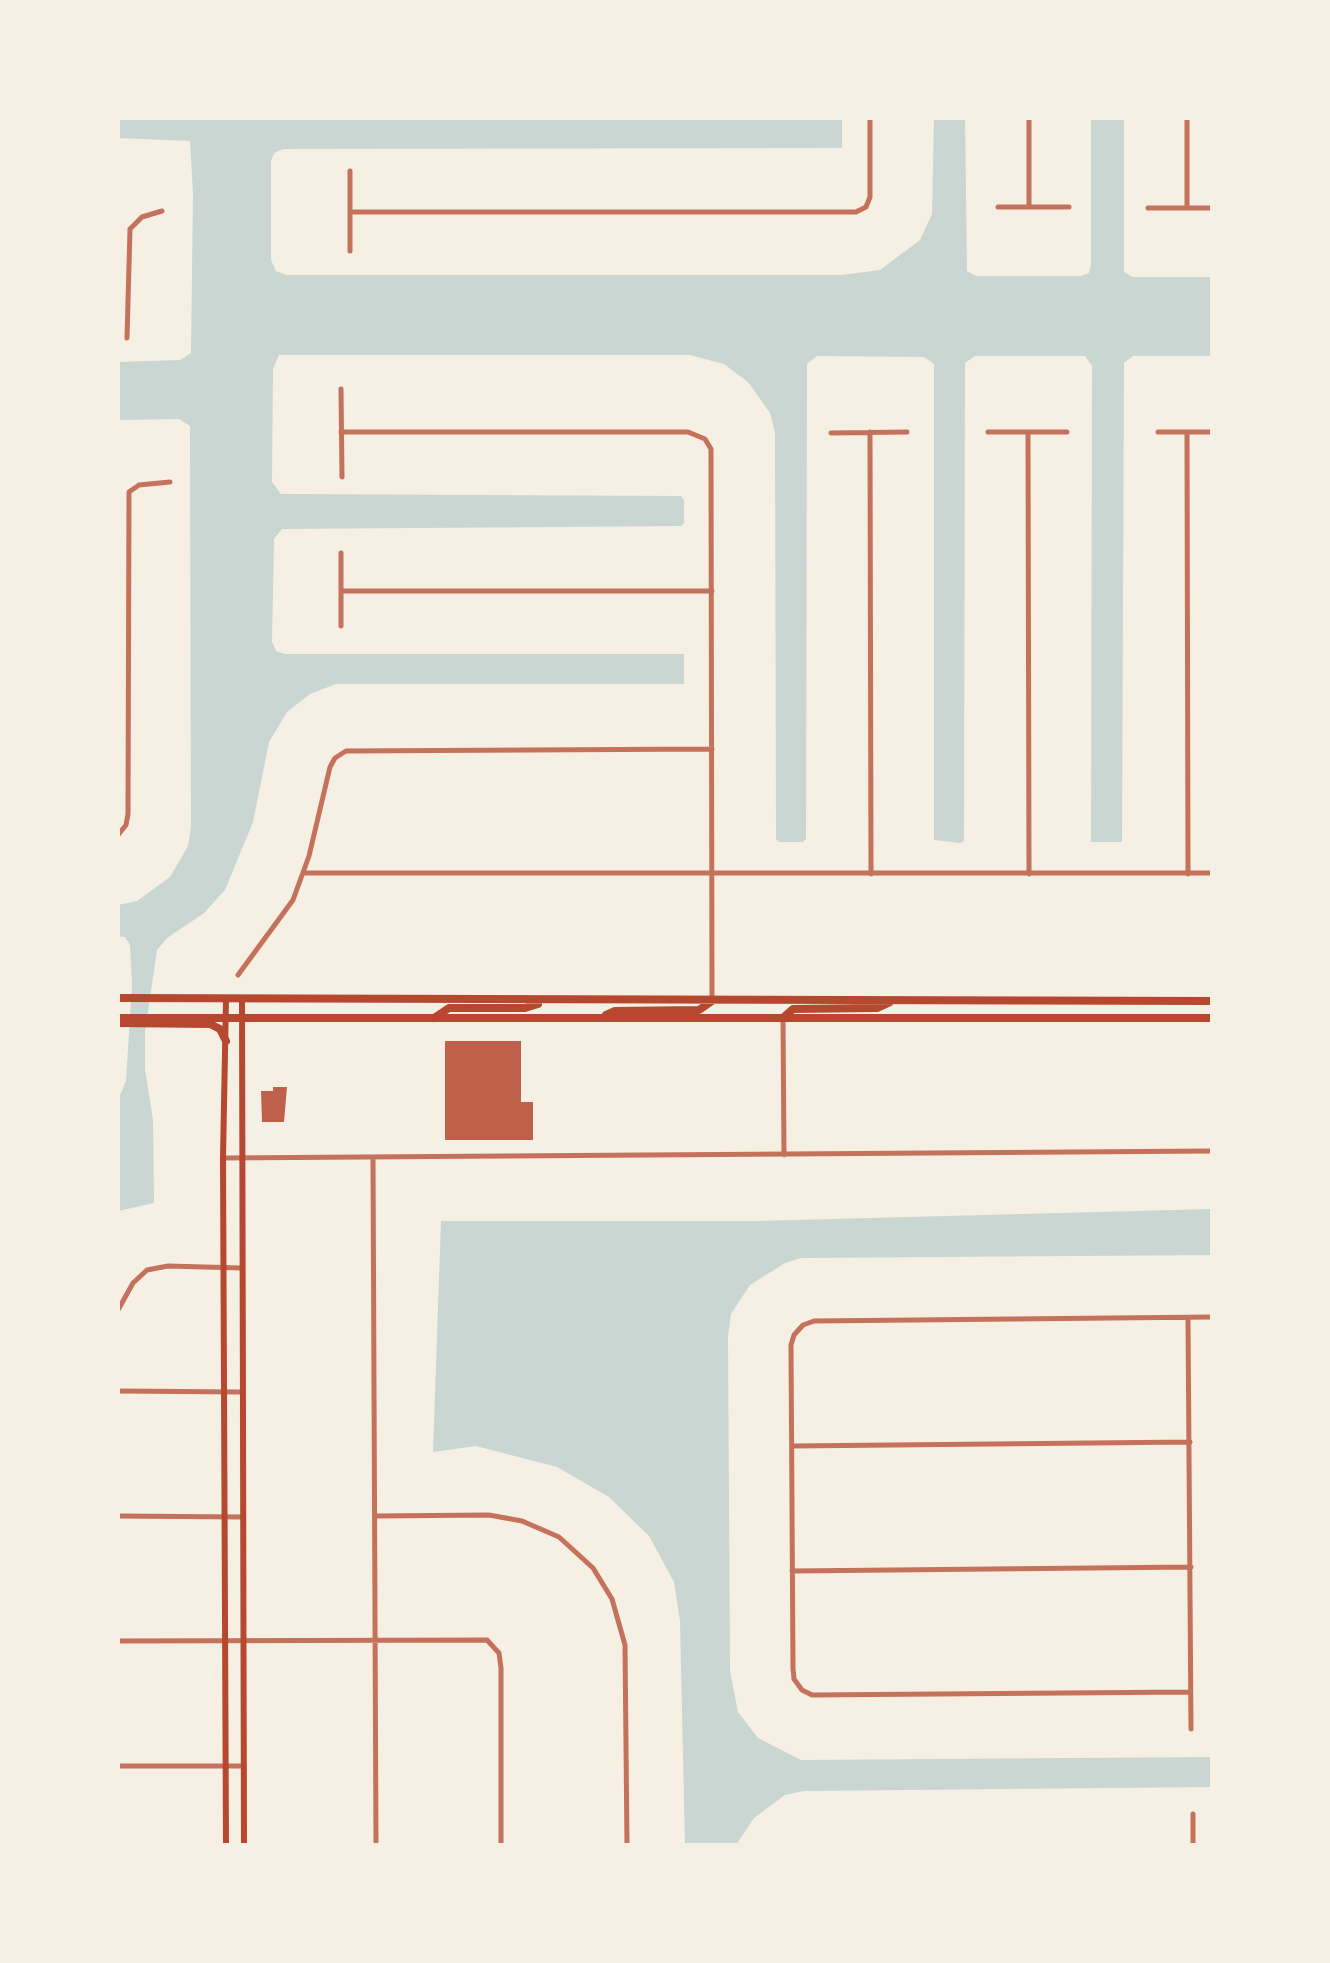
<!DOCTYPE html>
<style>
body{margin:0}
#map{position:relative;width:1330px;height:1963px;overflow:hidden;background:#f6efe4;font-family:Georgia,serif}
canvas{display:block}
.frame{position:absolute;inset:0;border:120px solid #f6efe4;pointer-events:none}
</style>
<div id="map">
<canvas width="1330" height="1963"></canvas>
<div class="frame"></div>
</div>
<script>
const ctx = document.querySelector('canvas').getContext('2d');
ctx.lineJoin = 'round';
function paint(path, color) { ctx.fillStyle = color; ctx.fill(path, 'evenodd'); }
const shape = rows => new Path2D(rows.map(r => 'M' + r).join(''));
function stroke(path, color, width, dash) { ctx.strokeStyle = color; ctx.lineWidth = width; ctx.lineCap = dash ? 'butt' : 'round'; ctx.setLineDash(dash || []); ctx.stroke(path); }
const water = shape([
 [118,118,842,118,842,148,283,149,274,153,271,161,271,260,276,271,286,275,842,275,880,270,920,240,932,214,934,118,965,118,967,271,976,276,1081,276,1089,273,1091,265,1091,118,1124,118,1124,272,1133,277,1212,277,1212,356,1133,356,1124,363,1122,842,1091,842,1092,366,1085,356,975,356,965,363,964,841,960,843,934,840,934,364,924,357,817,356,807,364,806,839,803,842,779,842,776,839,775,433,770,413,748,382,724,364,690,355,279,355,273,369,272,482,281,494,681,496,684,500,684,523,681,526,282,529,274,539,272,642,276,651,285,654,684,654,684,684,336,684,310,694,287,712,269,742,253,822,225,890,204,913,167,938,157,950,145,1032,145,1069,153,1120,154,1203,118,1211,118,1100,126,1081,132,985,130,945,125,937,118,936,118,905,137,901,170,877,188,846,191,827,190,426,179,419,120,420,118,423,118,362,180,360,191,353,193,193,190,141,118,138],
 [1212,1209,1212,1255,801,1258,785,1263,750,1285,731,1314,728,1336,730,1671,738,1712,758,1738,801,1760,1212,1757,1212,1787,804,1791,785,1795,754,1818,736,1845,685,1845,680,1621,674,1582,649,1536,609,1497,557,1467,476,1446,433,1452,441,1221,757,1221]
]);
const building = shape([
 [445,1041,521,1041,521,1102,533,1102,533,1140,445,1140],
 [273,1087,287,1087,284,1122,262,1122,261,1091,273,1091]
]);
const minor = shape([
 [1029,118,1029,207],
 [350,171,350,251],
 [998,207,1069,207],
 [1148,208,1212,208],
 [1187,208,1187,118],
 [350,212,856,212,866,207,870,197,870,118],
 [127,338,130,229,142,217,162,211],
 [341,389,342,477],
 [341,432,688,432,705,439,711,449,712,999],
 [870,432,871,874],
 [988,432,1067,432],
 [1028,432,1029,874],
 [1158,432,1212,432],
 [1187,432,1188,874],
 [831,433,907,432],
 [341,553,341,626],
 [341,591,712,591],
 [118,835,126,825,128,814,129,492,139,485,170,482],
 [304,873,1212,873],
 [238,975,293,900,309,856,330,767,335,758,346,751,712,749],
 [783,1018,784,1155],
 [373,1157,376,1846],
 [223,1158,1212,1151],
 [118,1310,133,1283,147,1270,168,1266,241,1268],
 [1188,1318,1191,1729],
 [118,1391,241,1392],
 [793,1446,1190,1442],
 [118,1516,242,1517],
 [375,1516,489,1515,522,1521,559,1537,593,1568,612,1599,625,1645,627,1846],
 [792,1571,1191,1567],
 [118,1641,487,1640,499,1653,501,1668,501,1846],
 [1190,1692,812,1695,802,1690,794,1679,793,1668,791,1345,794,1335,803,1325,814,1321,1212,1317],
 [118,1766,243,1766],
 [1193,1814,1193,1846]
]);
const secondary = shape([
 [226,999,223,1158,226,1846],
 [242,999,244,1846]
]);
const primary = shape([
 [118,998,1212,1001],
 [606,1015,615,1011,699,1010,712,1001],
 [784,1017,793,1009,877,1008,890,1002],
 [118,1018,1212,1018],
 [434,1018,449,1008,525,1008,538,1004],
 [118,1023,210,1024,220,1029,226,1041]
]);
paint(water, '#c9d6d2');
paint(building, '#bf614a');
stroke(minor, '#c5725c', 5);
stroke(secondary, '#b5482f', 6);
stroke(primary, '#b5482f', 8);
</script>
